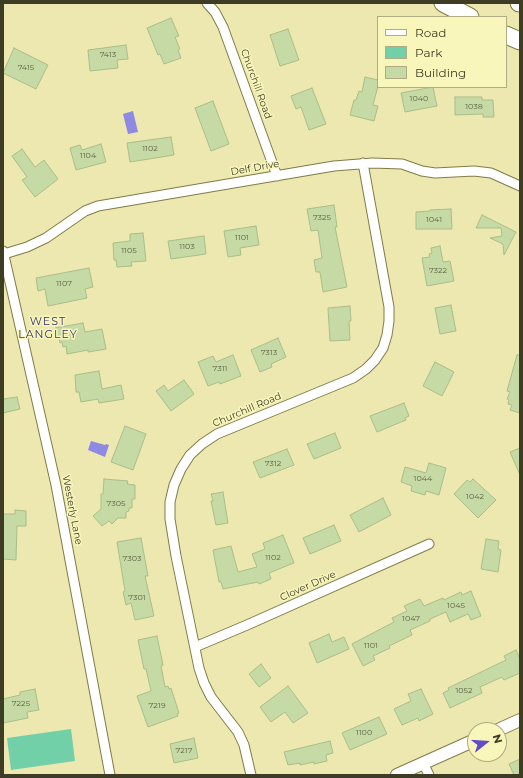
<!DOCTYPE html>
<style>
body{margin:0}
#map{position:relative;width:523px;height:778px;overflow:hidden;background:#ece8af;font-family:Montserrat,sans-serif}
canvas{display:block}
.frame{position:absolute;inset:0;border:4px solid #3e3c25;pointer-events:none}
.legend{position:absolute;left:377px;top:16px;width:130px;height:72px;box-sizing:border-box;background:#f9f6bc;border:1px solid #aeac80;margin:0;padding:5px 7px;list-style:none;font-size:12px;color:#3e3c25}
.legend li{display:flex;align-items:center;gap:8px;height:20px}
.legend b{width:20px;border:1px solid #aeac80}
.north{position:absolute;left:467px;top:722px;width:40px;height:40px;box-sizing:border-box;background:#f9f6bc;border:1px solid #aeac80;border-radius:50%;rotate:73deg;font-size:11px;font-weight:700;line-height:16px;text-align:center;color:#3e3c25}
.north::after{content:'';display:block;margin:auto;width:14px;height:18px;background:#5f4ec6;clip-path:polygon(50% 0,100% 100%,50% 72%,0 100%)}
</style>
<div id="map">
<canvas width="523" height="778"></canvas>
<div class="frame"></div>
<ul class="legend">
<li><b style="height:5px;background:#fff"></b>Road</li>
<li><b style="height:11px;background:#71d0a8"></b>Park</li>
<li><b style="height:11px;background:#c6daa5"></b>Building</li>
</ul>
<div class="north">N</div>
</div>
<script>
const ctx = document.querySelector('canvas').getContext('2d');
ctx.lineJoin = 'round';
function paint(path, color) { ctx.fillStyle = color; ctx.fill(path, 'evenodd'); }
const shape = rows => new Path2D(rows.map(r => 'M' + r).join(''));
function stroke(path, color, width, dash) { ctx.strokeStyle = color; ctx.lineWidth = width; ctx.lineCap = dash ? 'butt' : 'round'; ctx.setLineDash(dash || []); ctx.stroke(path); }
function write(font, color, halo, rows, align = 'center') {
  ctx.font = font + ' Montserrat,sans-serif'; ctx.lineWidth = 3; ctx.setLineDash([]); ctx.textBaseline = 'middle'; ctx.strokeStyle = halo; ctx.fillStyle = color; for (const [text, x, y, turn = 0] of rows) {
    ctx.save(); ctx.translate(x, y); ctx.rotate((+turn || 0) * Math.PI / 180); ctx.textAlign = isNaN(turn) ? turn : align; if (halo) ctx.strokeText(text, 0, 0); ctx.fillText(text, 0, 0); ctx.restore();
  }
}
const green = shape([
 [71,729,75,761,11,770,7,738]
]);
const water = shape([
 [133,111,138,132,128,134,123,114],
 [91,441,105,445,106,444,109,445,105,457,88,450]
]);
const building = shape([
 [171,18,179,36,175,37,180,49,178,50,181,58,164,64,160,54,158,55,147,28,171,18],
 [288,29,299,60,280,66,270,35,288,29],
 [126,45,128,59,117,60,118,68,90,71,88,50,126,45],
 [14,48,48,65,36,89,3,73,14,48],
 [365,77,378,80,378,86,373,105,378,106,374,121,350,115,354,100,356,100,359,91,362,92,365,77],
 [433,87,437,106,405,112,401,93,433,87],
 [312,88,326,124,309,130,301,107,296,109,291,96,312,88],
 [455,97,482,97,482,100,493,100,494,117,483,117,483,114,455,115,455,97],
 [213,101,229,144,211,151,195,108,213,101],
 [171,137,174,155,130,162,127,143,171,137],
 [101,144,106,162,76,170,70,148,80,145,82,150,101,144],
 [22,149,35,167,44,160,58,179,35,197,22,180,27,177,12,156,22,149],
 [334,205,337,227,335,227,347,287,323,292,320,272,316,272,314,260,322,258,318,230,311,231,307,209,334,205],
 [451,209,452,229,416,229,416,212,430,211,430,210,451,209],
 [482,215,516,232,504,255,503,244,490,238,502,236,501,228,476,228,482,215],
 [256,226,259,245,240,248,241,255,228,257,224,231,256,226],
 [143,233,146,261,131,262,132,266,117,267,116,260,114,260,113,243,130,241,130,234,143,233],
 [204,236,206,254,171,259,168,241,204,236],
 [440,246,443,262,450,261,454,281,427,286,422,258,430,257,429,254,432,253,431,248,440,246],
 [89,268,93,287,85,289,87,298,48,306,45,289,38,291,36,278,89,268],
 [451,305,456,331,440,334,435,308,451,305],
 [350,306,351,321,349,321,350,340,330,341,328,308,350,306],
 [83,323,85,332,102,329,106,349,88,352,88,350,67,354,66,346,63,347,62,342,60,343,59,338,57,339,55,328,83,323],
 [278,338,286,357,271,364,272,367,260,372,251,350,278,338],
 [233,355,241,376,220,384,219,382,208,386,198,362,213,356,216,362,233,355],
 [517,355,520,355,520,413,510,410,512,405,508,404,509,400,507,399,510,392,507,391,517,355],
 [435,362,454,372,442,396,423,386,435,362],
 [99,371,102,389,121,385,124,399,99,403,98,399,81,402,79,392,76,392,75,375,99,371],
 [184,380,194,394,171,411,156,391,164,385,168,391,184,380],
 [17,397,20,409,3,413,3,399,17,397],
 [404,403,409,416,405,418,406,420,377,432,370,416,404,403],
 [125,426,146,434,133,470,111,462,125,426],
 [335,433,341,448,314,459,307,444,335,433],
 [520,448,520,475,510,452,520,448],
 [287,449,294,465,260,478,253,462,287,449],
 [429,463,446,468,439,495,426,491,425,495,411,491,412,486,401,482,405,467,426,473,429,463],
 [104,479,128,481,127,484,135,485,135,499,132,499,132,508,129,508,129,511,126,512,126,518,118,518,112,524,109,521,102,526,93,516,101,509,101,494,103,494,104,479],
 [473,479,496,500,478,518,454,494,467,480,470,482,473,479],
 [223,492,228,523,216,525,211,501,213,501,211,494,223,492],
 [383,498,391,515,359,532,350,515,383,498],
 [15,510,26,511,26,526,17,526,16,560,3,559,3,514,15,514,15,510],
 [334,525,341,541,310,554,303,538,334,525],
 [283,535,294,563,269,573,271,579,259,584,258,582,223,589,221,582,219,582,213,550,231,546,238,572,257,567,252,554,265,549,263,543,283,535],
 [141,538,148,576,145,576,154,616,135,620,131,603,126,605,123,592,125,591,117,542,141,538],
 [486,539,499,541,498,549,501,550,498,572,481,569,486,539],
 [471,591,481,616,471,620,468,614,450,622,446,612,430,619,430,621,410,630,412,635,389,646,390,648,373,656,375,660,363,666,352,644,394,622,392,618,407,611,404,606,420,599,424,606,443,598,444,600,461,592,462,595,471,591],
 [329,634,332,642,344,637,349,649,317,663,309,643,329,634],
 [157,636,163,665,161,666,165,687,168,686,169,689,171,688,179,713,177,714,178,716,148,727,137,696,151,691,146,669,144,669,138,640,157,636],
 [516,650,520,659,520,673,504,680,502,677,480,687,482,693,450,708,443,693,449,690,448,688,506,660,504,656,516,650],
 [261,664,271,678,259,687,249,674,261,664],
 [288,686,308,713,293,723,285,712,271,722,260,707,288,686],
 [35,689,39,710,27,712,28,718,3,723,3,699,20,695,20,692,35,689],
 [421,689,433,714,419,721,418,718,402,725,394,709,411,701,408,694,421,689],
 [379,717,387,734,350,750,342,733,379,717],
 [194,738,198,758,174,763,170,744,194,738],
 [330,741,333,753,326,755,327,761,314,764,314,762,300,765,300,763,288,765,284,752,330,741],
 [520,759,520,775,514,775,509,764,520,759]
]);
const minor = shape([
 [207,3,215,12,223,27,277,176],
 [3,251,56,485,110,775],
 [4,254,27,247,46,238,85,211,98,206,334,166,372,163,402,164,422,171,435,173,474,171,491,173,520,186],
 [195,647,247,625,429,544],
 [423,763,429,775],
 [251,775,244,745,238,732,211,697,204,683,199,668,176,556,170,519,170,502,174,485,181,469,190,455,202,444,217,434,353,378,366,369,375,360,383,348,387,335,389,321,389,307,363,163]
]);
const tertiary = shape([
 [498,730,520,720],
 [397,775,475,740]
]);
const motorway = shape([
 [443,3,470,17],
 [519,3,520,3],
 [506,35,520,41]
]);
const numberNames = [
 ["7413",108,55],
 ["7415",26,68],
 ["1040",419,99],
 ["1038",474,107],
 ["1102",150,149],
 ["1104",88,156],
 ["7325",322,218],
 ["1041",434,220],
 ["1101",242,238],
 ["1103",187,247],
 ["1105",129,251],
 ["7322",438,271],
 ["1107",64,284],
 ["7313",269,353],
 ["7311",220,369],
 ["7312",273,464],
 ["1044",423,479],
 ["1042",475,497],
 ["7305",116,504],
 ["1102",273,558],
 ["7303",132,559],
 ["7301",137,598],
 ["1045",456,606],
 ["1047",411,619],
 ["1101",371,646],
 ["1052",464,691],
 ["7225",21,704],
 ["7219",157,706],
 ["1100",364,733],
 ["7217",184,751]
];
const streetNames = [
 ["Churchill Road",256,84,70],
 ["Delf Drive",255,168,-10],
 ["Churchill Road",247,410,-23],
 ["Westerly Lane",72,510,79],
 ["Clover Drive",308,586,-24]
];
const neighbourhoodNames = [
 ["WEST",48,322],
 ["LANGLEY",48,335]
];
paint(green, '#71d0a8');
paint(water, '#8e89e3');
paint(building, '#c6daa5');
stroke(building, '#aabd89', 1);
stroke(minor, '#807c47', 11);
stroke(tertiary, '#807c47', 14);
stroke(motorway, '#807c47', 19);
stroke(minor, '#fff', 9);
stroke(tertiary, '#fff', 12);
stroke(motorway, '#fff', 17);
write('8px', '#606445', null, numberNames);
write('10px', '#3e3c25', '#f9f6bc', streetNames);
ctx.letterSpacing = '1px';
write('11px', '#37316d', '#f9f6bc', neighbourhoodNames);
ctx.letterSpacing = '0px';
</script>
